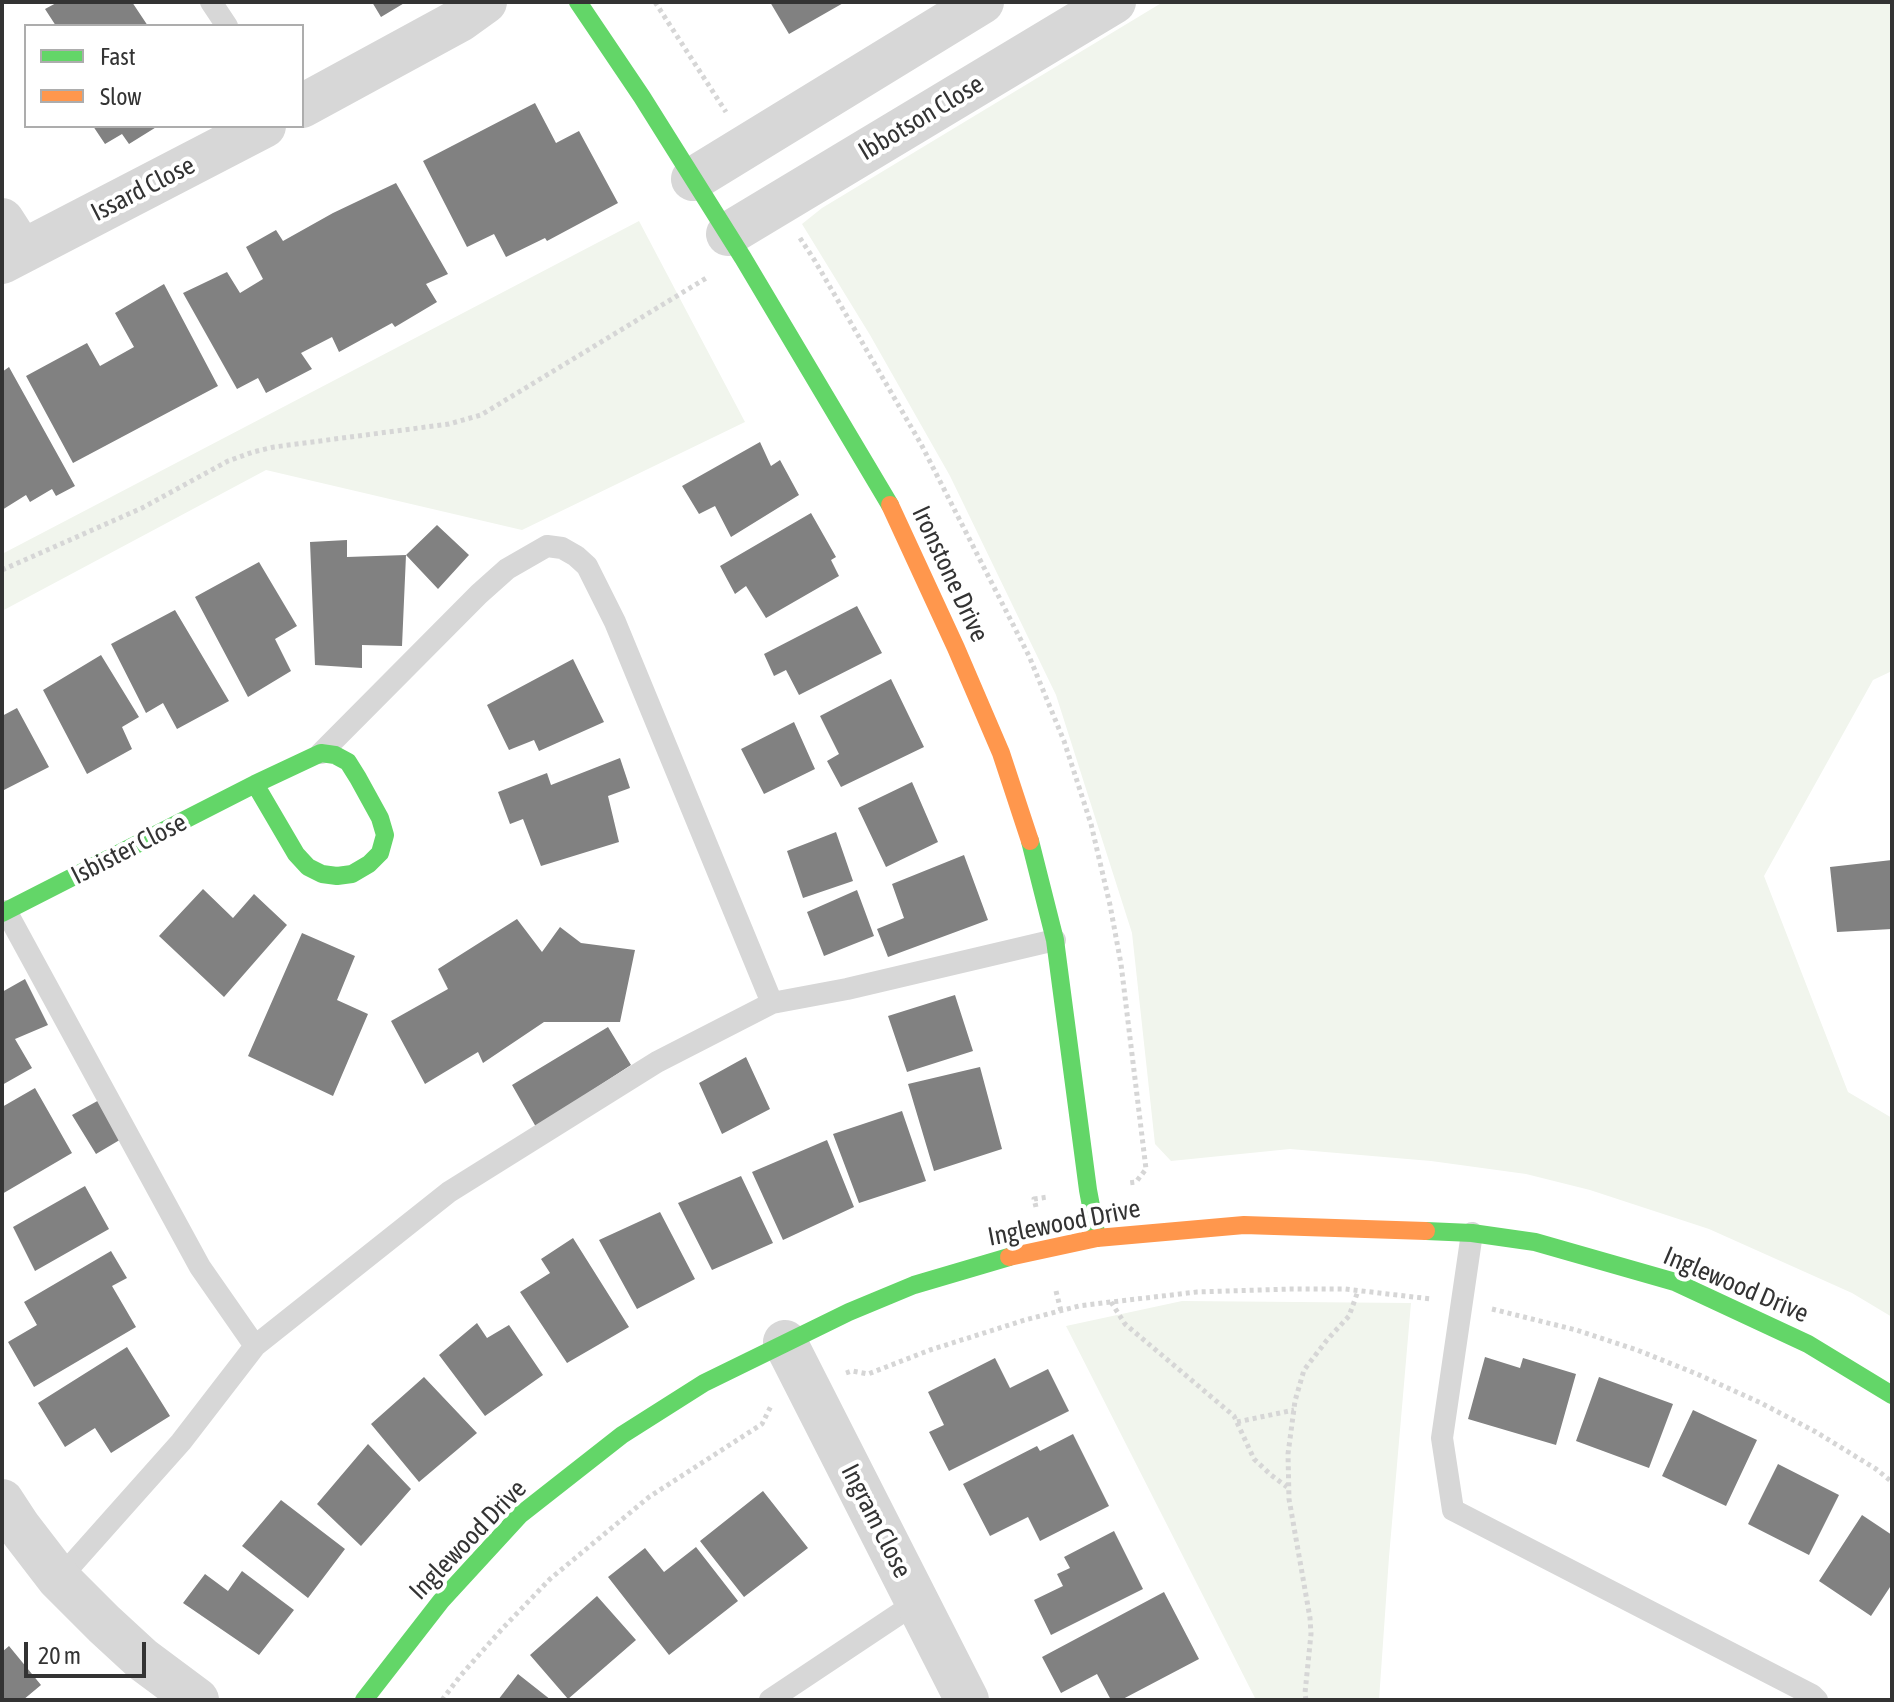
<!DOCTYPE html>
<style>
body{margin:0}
#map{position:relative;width:1894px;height:1702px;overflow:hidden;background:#fff;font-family:"Asap Condensed",sans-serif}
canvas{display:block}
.frame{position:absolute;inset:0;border:4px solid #333;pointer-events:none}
.legend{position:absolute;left:24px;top:24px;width:280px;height:104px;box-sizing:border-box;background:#fff;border:2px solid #adadad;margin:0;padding:10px 14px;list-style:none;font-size:24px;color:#333}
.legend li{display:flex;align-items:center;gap:16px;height:40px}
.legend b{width:40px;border:2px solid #adadad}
.scale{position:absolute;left:24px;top:1642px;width:122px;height:36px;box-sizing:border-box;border:4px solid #333;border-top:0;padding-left:10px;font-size:24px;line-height:28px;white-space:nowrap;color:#333;-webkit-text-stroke:6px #fff;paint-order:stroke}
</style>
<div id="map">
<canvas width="1894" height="1702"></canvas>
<div class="frame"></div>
<ul class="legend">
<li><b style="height:10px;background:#63d668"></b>Fast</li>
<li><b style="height:10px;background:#ff974d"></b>Slow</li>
</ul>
<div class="scale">20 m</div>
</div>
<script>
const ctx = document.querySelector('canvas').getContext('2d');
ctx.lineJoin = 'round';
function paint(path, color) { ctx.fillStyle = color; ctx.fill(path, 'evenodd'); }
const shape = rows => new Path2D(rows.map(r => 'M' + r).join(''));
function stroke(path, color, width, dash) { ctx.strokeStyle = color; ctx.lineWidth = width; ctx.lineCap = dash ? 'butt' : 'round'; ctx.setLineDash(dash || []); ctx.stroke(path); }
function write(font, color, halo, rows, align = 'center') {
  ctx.font = font + ' "Asap Condensed",sans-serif'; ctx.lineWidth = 8; ctx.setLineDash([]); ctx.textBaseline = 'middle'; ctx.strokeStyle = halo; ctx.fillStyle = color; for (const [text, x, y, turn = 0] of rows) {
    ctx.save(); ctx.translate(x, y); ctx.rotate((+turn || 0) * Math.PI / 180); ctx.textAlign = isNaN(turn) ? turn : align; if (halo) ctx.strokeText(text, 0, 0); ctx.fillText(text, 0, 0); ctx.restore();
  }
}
const green = shape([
 [1163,2,1892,2,1892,671,1873,680,1764,876,1848,1092,1892,1118,1892,1317,1852,1293,1709,1229,1590,1190,1526,1174,1431,1161,1290,1149,1171,1161,1155,1144,1132,933,1056,695,950,476,870,335,802,224,822,208],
 [639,221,745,422,522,530,266,470,2,611,2,554],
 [1182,1301,1411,1303,1389,1557,1379,1700,1256,1700,1066,1326]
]);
const building = shape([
 [58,2,132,2,148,26,56,26,45,9],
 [372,2,406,2,381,17],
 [770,2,845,2,789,34],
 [535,103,556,143,579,131,618,203,547,241,545,238,506,257,494,234,467,247,423,161],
 [93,126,158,126,129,144,122,134,105,144],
 [396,183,448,274,426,284,437,302,395,327,392,323,339,352,332,337,301,353,312,369,266,393,258,378,237,389,183,293,227,272,240,293,263,279,246,247,276,230,283,241,333,213],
 [164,284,218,386,73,463,26,376,87,343,100,366,134,347,115,313],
 [9,367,75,486,56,496,52,489,30,502,26,495,2,510,2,372],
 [760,442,771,466,780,460,799,495,731,537,715,506,699,514,682,486],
 [811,513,836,557,831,560,839,576,766,618,746,586,735,594,720,566],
 [437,525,469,555,438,589,406,555,402,646,362,645,362,668,315,665,310,542,347,540,347,557,406,555],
 [259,562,297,626,275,639,291,671,248,697,195,597],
 [857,606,882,653,799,695,786,670,774,676,764,654],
 [175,610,229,701,177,729,163,703,146,713,111,644],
 [101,655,139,717,122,727,132,749,87,774,43,690],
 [573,659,604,722,539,751,534,740,509,750,487,705],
 [891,679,924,747,841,787,827,761,839,754,820,716],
 [17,708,49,767,2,791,2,716],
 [794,722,815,769,764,794,741,749],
 [620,758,630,788,608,796,619,842,541,866,523,819,510,824,498,792,547,773,551,785],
 [912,782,938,842,886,867,858,808],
 [836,832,853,881,803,898,787,851],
 [964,855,988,920,888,957,877,929,904,918,892,884],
 [1892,860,1892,929,1837,932,1830,867],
 [203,889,233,918,254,894,287,925,224,997,159,936],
 [857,890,874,936,824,956,807,912],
 [517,919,542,952,560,927,581,943,635,950,620,1022,544,1022,483,1063,478,1052,425,1084,391,1021,448,989,438,969],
 [302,933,355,956,337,1000,368,1014,333,1096,248,1056],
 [25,979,48,1025,15,1039,32,1068,2,1085,2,992],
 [955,995,973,1051,907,1072,888,1016],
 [608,1027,631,1065,536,1127,512,1085],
 [746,1057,770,1109,722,1134,699,1083],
 [980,1067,1002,1149,934,1171,908,1084],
 [35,1088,72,1153,2,1194,2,1107],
 [101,1099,123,1138,96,1154,72,1115],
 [902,1111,926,1181,859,1203,833,1134],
 [827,1140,854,1207,783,1240,752,1172],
 [741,1176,773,1243,712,1270,678,1203],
 [85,1186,109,1229,35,1271,13,1227],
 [660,1212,695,1279,637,1309,599,1240],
 [573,1238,629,1327,567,1363,520,1292,550,1273,541,1259],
 [111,1251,127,1278,112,1286,136,1327,34,1387,8,1342,37,1325,24,1302],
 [477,1323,487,1338,509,1325,543,1375,485,1416,439,1355],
 [127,1347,170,1416,111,1453,95,1428,65,1447,38,1403],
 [1485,1357,1520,1368,1523,1358,1576,1374,1556,1445,1468,1419],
 [995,1358,1010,1388,1048,1369,1069,1411,949,1471,929,1432,944,1425,928,1392],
 [424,1377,477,1433,419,1482,371,1424],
 [1599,1377,1673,1404,1649,1468,1576,1441],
 [1693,1410,1757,1440,1726,1506,1662,1476],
 [1073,1434,1109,1506,1040,1541,1028,1517,990,1536,963,1484,1037,1446,1040,1451],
 [368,1444,411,1489,361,1546,317,1504],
 [1778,1464,1839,1495,1809,1555,1748,1524],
 [763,1491,808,1548,744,1597,700,1541],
 [281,1500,345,1549,308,1598,242,1546],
 [1862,1515,1892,1535,1892,1584,1871,1616,1819,1581],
 [1114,1531,1143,1589,1051,1635,1034,1600,1063,1586,1057,1574,1070,1568,1064,1557],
 [696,1547,738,1601,669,1655,608,1577,645,1548,664,1572],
 [242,1571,294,1610,259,1655,183,1603,205,1574,228,1591],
 [1164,1592,1199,1659,1121,1700,1111,1700,1097,1674,1061,1693,1042,1657],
 [597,1596,636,1640,568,1699,530,1655],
 [9,1646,41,1685,23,1700,2,1700,2,1652],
 [518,1674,551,1700,498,1700]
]);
const path = shape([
 [655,2,726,112],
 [800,238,815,261,921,444,1029,656,1064,741,1091,824,1110,905,1121,964,1146,1169,1136,1182,1128,1183],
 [2,570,142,508,228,461,253,452,274,447,449,424,481,415,708,277],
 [1036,1207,1034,1199,1048,1197],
 [1056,1291,1061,1311],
 [1111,1302,1125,1324,1234,1416,1254,1459,1271,1475,1287,1487],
 [1492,1309,1576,1330,1637,1350,1697,1374,1761,1403,1816,1432,1876,1469,1892,1482],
 [846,1373,852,1371,868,1374,930,1350,1025,1320,1079,1306,1111,1302,1197,1292,1292,1289,1345,1289,1431,1299],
 [1237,1422,1294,1410],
 [442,1700,461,1675,502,1629,550,1579,649,1497,762,1424,771,1406],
 [1306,1700,1305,1693,1311,1634,1310,1618,1289,1499,1288,1454,1295,1401,1304,1370,1327,1340,1349,1316,1358,1291]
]);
const lane = shape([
 [211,2,227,26],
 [321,753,479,594,507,569,547,546,562,548,576,556,587,566,615,622,772,1003],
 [6,911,200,1267,255,1346],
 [1472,1233,1442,1438,1453,1510,1812,1695,1817,1700],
 [59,1579,181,1442,255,1346,449,1192,657,1062,772,1003,847,989,1055,940],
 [770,1700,917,1602]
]);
const street = shape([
 [302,106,460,20,485,2],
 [693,179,982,2],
 [2,220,22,251],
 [728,234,1114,2],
 [2,262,264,126],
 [785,1342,967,1700],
 [2,1501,19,1527,59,1579,104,1624,142,1659,197,1700]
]);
const fast = shape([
 [578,2,642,97,743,258,890,505],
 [1030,841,1055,940,1088,1190,1097,1238],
 [2,913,255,784,321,753,335,755,348,762,358,778,380,818,385,835,380,853,369,864,352,874,337,876,322,874,308,867,296,854,255,784],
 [1426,1231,1472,1233,1535,1242,1675,1282,1808,1344,1892,1395],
 [364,1700,441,1601,520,1515,622,1435,704,1383,849,1312,914,1285,1009,1257]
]);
const slow = shape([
 [890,505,956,648,1001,753,1030,841],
 [1009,1257,1097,1238,1244,1225,1426,1231]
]);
const streetNames = [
 ["Ibbotson Close",921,118,-31],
 ["Issard Close",143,189,-27],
 ["Ironstone Drive",950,574,65],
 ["Isbister Close",129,849,-27],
 ["Inglewood Drive",1064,1223,-11],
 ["Inglewood Drive",1736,1285,23],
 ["Ingram Close",876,1521,63],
 ["Inglewood Drive",468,1540,-46]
];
paint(green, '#f1f5ed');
paint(building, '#818181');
stroke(path, '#d6d6d6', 5, [4, 4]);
stroke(lane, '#d7d7d7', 22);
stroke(street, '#d7d7d7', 44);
stroke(fast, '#63d668', 18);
stroke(slow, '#ff974d', 18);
write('26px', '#333', '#fff', streetNames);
</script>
